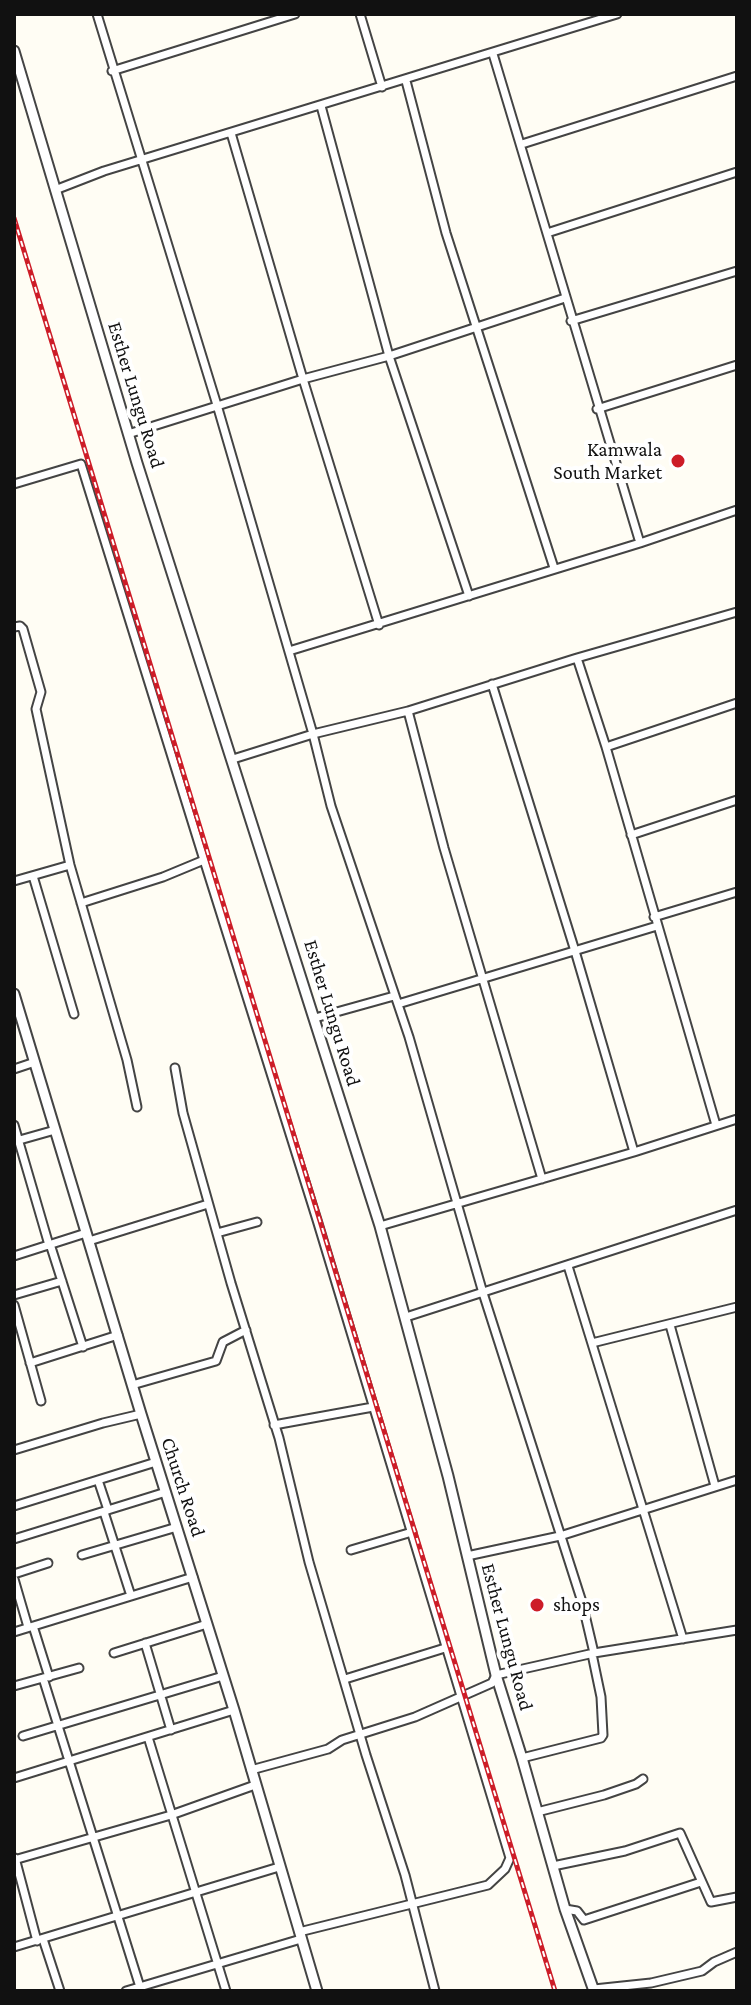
<!DOCTYPE html>
<style>
body{margin:0}
#map{position:relative;width:751px;height:2005px;overflow:hidden;background:#fffdf4;font-family:"Crimson Pro",serif}
canvas{display:block}
.frame{position:absolute;inset:0;border:16px solid #111;pointer-events:none}
</style>
<div id="map">
<canvas width="751" height="2005"></canvas>
<div class="frame"></div>
</div>
<script>
const ctx = document.querySelector('canvas').getContext('2d');
ctx.lineJoin = 'round';
const shape = rows => new Path2D(rows.map(r => 'M' + r).join(''));
function stroke(path, color, width, dash) { ctx.strokeStyle = color; ctx.lineWidth = width; ctx.lineCap = dash ? 'butt' : 'round'; ctx.setLineDash(dash || []); ctx.stroke(path); }
function write(font, color, halo, rows, align = 'center') {
  ctx.font = font + ' "Crimson Pro",serif'; ctx.lineWidth = 8; ctx.setLineDash([]); ctx.textBaseline = 'middle'; ctx.strokeStyle = halo; ctx.fillStyle = color; for (const [text, x, y, turn = 0] of rows) {
    ctx.save(); ctx.translate(x, y); ctx.rotate((+turn || 0) * Math.PI / 180); ctx.textAlign = isNaN(turn) ? turn : align; if (halo) ctx.strokeText(text, 0, 0); ctx.fillText(text, 0, 0); ctx.restore();
  }
}
const minor = shape([
 [97,14,217,405,313,734,331,806,409,1037,483,1293,582,1602,594,1653],
 [360,14,382,87],
 [493,54,640,543],
 [112,71,295,14],
 [406,81,446,233,554,568],
 [321,106,389,356,469,596],
 [231,133,303,379,379,625],
 [522,144,737,76],
 [55,190,104,171,617,14],
 [547,233,737,172],
 [571,321,737,271],
 [597,409,737,365],
 [128,434,303,379,389,356,565,298],
 [14,484,81,464,204,860],
 [14,627,20,626,23,629,41,692,36,709,70,865,127,1060,137,1107],
 [289,651,640,543,737,510],
 [577,658,606,747,716,1125],
 [492,684,575,951,634,1152],
 [408,711,444,848,542,1179],
 [606,747,737,703],
 [233,759,313,734,408,711,577,658,737,612],
 [631,835,737,800],
 [33,876,74,1014],
 [14,881,70,865],
 [81,903,163,877,204,860,317,1220,510,1858,505,1869,488,1885,299,1932],
 [654,917,737,892],
 [398,1004,657,926],
 [315,1018,394,996],
 [175,1068,183,1113,231,1283,279,1438,309,1562,366,1755,405,1875,435,1991],
 [14,1069,35,1062],
 [14,1125,49,1245],
 [16,1141,55,1130],
 [380,1226,634,1152,737,1119],
 [217,1233,257,1222],
 [89,1241,208,1204],
 [50,1244,83,1347],
 [14,1256,86,1233],
 [568,1266,683,1639],
 [14,1295,62,1281],
 [14,1305,41,1401],
 [406,1317,737,1210],
 [670,1325,715,1486],
 [592,1343,737,1307],
 [30,1363,118,1335],
 [132,1385,216,1361,223,1342,246,1330],
 [274,1425,373,1407],
 [14,1450,103,1423,141,1414],
 [98,1480,108,1510],
 [14,1506,156,1462],
 [104,1512,131,1596],
 [14,1539,166,1492],
 [351,1550,412,1532],
 [82,1555,177,1527],
 [467,1556,560,1536,737,1480],
 [14,1574,48,1563],
 [14,1579,28,1627],
 [33,1626,49,1677],
 [14,1632,193,1577],
 [145,1643,171,1730],
 [114,1653,207,1624],
 [43,1678,140,1987],
 [345,1679,445,1648],
 [14,1686,79,1668],
 [23,1736,223,1676],
 [148,1737,226,1991],
 [522,1758,601,1738,603,1735,601,1697,592,1654],
 [251,1770,328,1749,342,1740,415,1717,492,1683,496,1675,594,1653,737,1630],
 [14,1778,234,1710],
 [537,1812,604,1795,636,1784,643,1779],
 [15,1858,37,1941],
 [14,1860,171,1815,255,1785],
 [553,1866,625,1851,680,1833,711,1902,737,1897],
 [565,1909,577,1911,584,1920,701,1882],
 [43,1939,60,1991],
 [14,1947,279,1867],
 [594,1989,651,1983,702,1971,714,1962,737,1952],
 [126,1991,301,1939]
]);
const tertiary = shape([
 [14,51,137,463,380,1226,448,1476,496,1675,522,1758,565,1909,594,1991],
 [14,994,141,1414,234,1710,317,1991]
]);
const rail = shape([
 [14,218,555,1991]
]);
const markers = [
 [678,461,8,"#cd1d28"],
 [537,1605,8,"#cd1d28"]
];
const streetNames = [
 ["Esther Lungu Road",136,395,73],
 ["Esther Lungu Road",332,1013,73],
 ["Church Road",183,1487,72],
 ["Esther Lungu Road",507,1637,75]
];
const poiNames = [
 ["Kamwala",662,450],
 ["South Market",662,473],
 ["shops",553,1605,"left"]
];
stroke(minor, '#444', 11);
stroke(tertiary, '#444', 13);
stroke(minor, '#fff', 7);
stroke(tertiary, '#fff', 9);
stroke(rail, '#cd1d28', 5);
stroke(rail, '#fff', 2, [6]);
for (const [x, y, r, color] of markers) { const dot = new Path2D(); dot.arc(x, y, r, 0, 2 * Math.PI); ctx.fillStyle = color; ctx.fill(dot); stroke(dot, '#fff', 3); }
write('20px', '#111', '#fff', streetNames);
write('20px', '#111', '#fff', poiNames, 'right');
</script>
